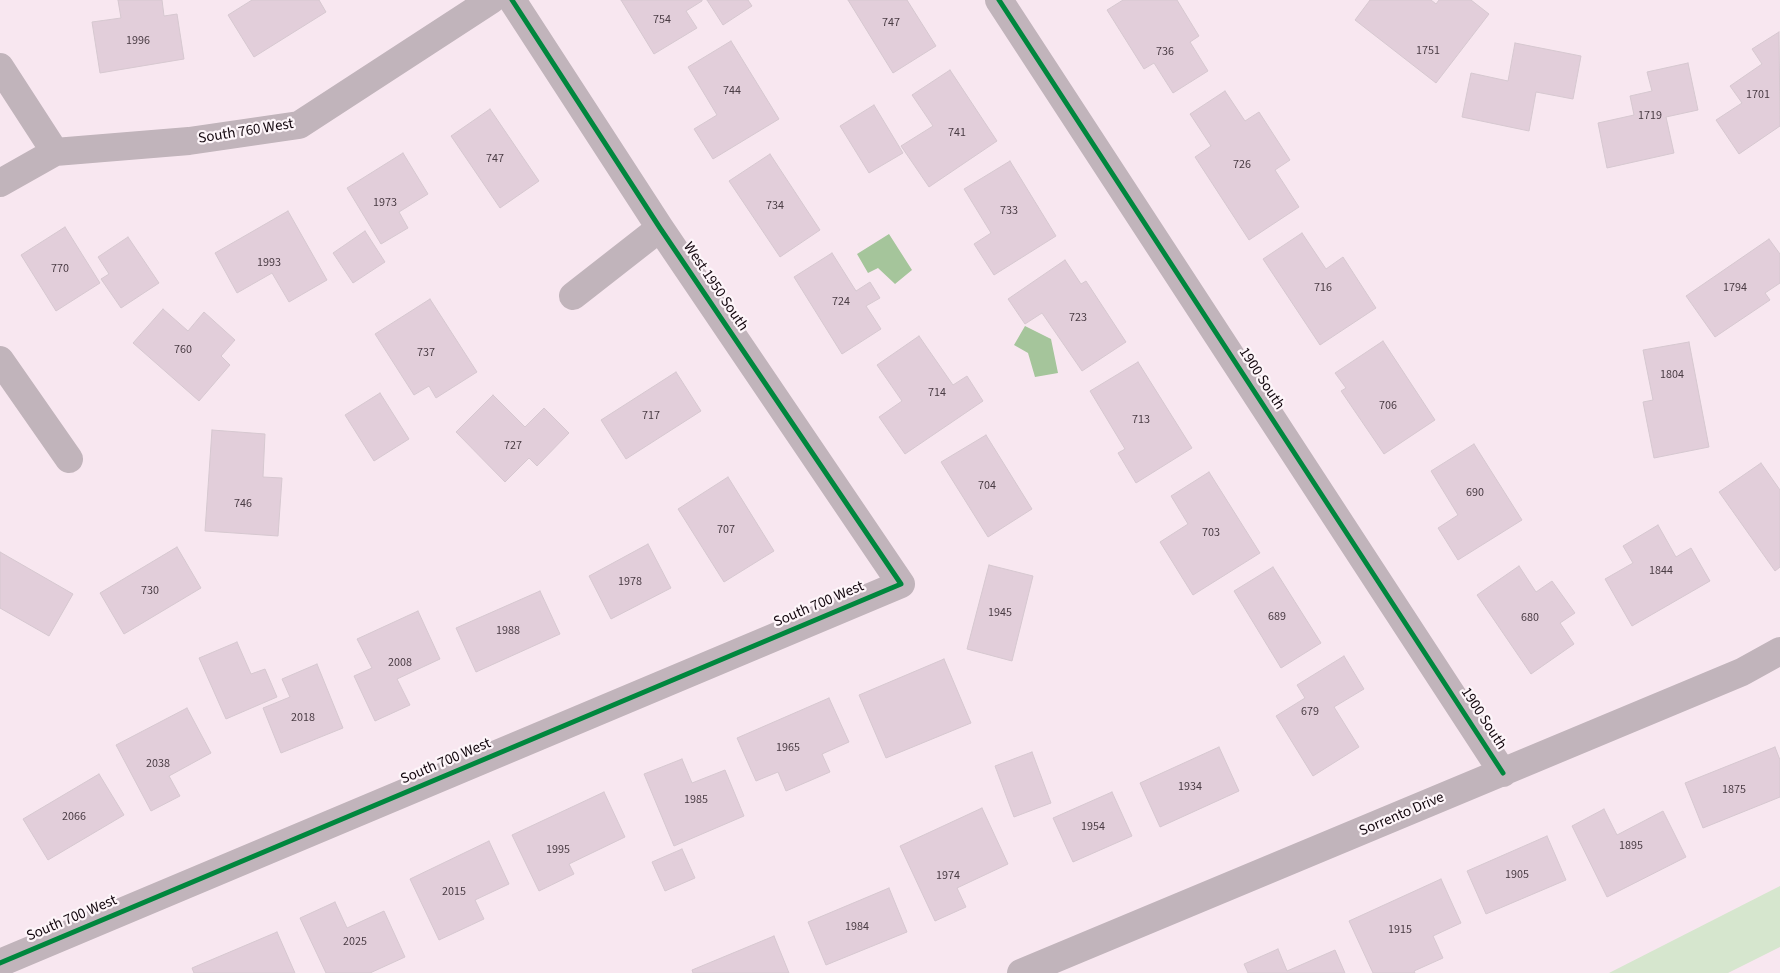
<!DOCTYPE html>
<style>
body{margin:0}
canvas{display:block;background:#f8e7f0}
</style>
<canvas width="1780" height="973"></canvas>
<script>
const ctx = document.querySelector('canvas').getContext('2d');
ctx.lineJoin = 'round';
function paint(path, color) { ctx.fillStyle = color; ctx.fill(path, 'evenodd'); }
const shape = rows => new Path2D(rows.map(r => 'M' + r).join(''));
function stroke(path, color, width, dash) { ctx.strokeStyle = color; ctx.lineWidth = width; ctx.lineCap = dash ? 'butt' : 'round'; ctx.setLineDash(dash || []); ctx.stroke(path); }
function write(font, color, halo, rows, align = 'center') {
  ctx.font = font + ' "Source Sans 3",sans-serif'; ctx.lineWidth = 4.5; ctx.setLineDash([]); ctx.textBaseline = 'middle'; ctx.strokeStyle = halo; ctx.fillStyle = color; for (const [text, x, y, turn = 0] of rows) {
    ctx.save(); ctx.translate(x, y); ctx.rotate((+turn || 0) * Math.PI / 180); ctx.textAlign = isNaN(turn) ? turn : align; if (halo) ctx.strokeText(text, 0, 0); ctx.fillText(text, 0, 0); ctx.restore();
  }
}
const green = shape([
 [1780,886,1780,947,1728,973,1609,973]
]);
const water = shape([
 [889,234,912,270,895,284,878,268,868,273,857,254],
 [1025,326,1051,339,1058,373,1035,377,1028,353,1014,345]
]);
const building = shape([
 [118,0,162,0,164,16,177,14,184,59,100,73,92,22,121,18,118,0],
 [252,0,319,0,326,12,254,57,228,15,252,0],
 [621,0,702,0,702,1,686,11,697,28,654,54,621,0],
 [707,0,748,0,752,6,723,25,707,0],
 [848,0,907,0,936,46,893,73,848,0],
 [1123,0,1177,0,1199,36,1190,42,1208,71,1173,93,1154,63,1144,69,1107,10,1123,0],
 [1370,0,1431,0,1436,4,1439,0,1471,0,1489,14,1436,83,1355,20,1370,0],
 [1779,32,1780,126,1739,154,1716,120,1742,103,1730,86,1762,64,1752,49,1779,32],
 [731,41,779,119,713,159,694,129,717,115,688,67,731,41],
 [1515,43,1581,56,1573,99,1536,92,1529,131,1462,117,1471,73,1508,81,1515,43],
 [1688,63,1698,110,1666,117,1674,153,1607,168,1598,123,1634,115,1630,96,1652,91,1647,72,1688,63],
 [950,70,997,141,929,187,901,146,933,126,912,95,950,70],
 [1225,91,1245,121,1259,112,1290,160,1275,170,1299,207,1249,240,1195,157,1211,146,1190,114,1225,91],
 [874,105,903,153,869,173,840,126,874,105],
 [490,109,539,181,500,208,451,136,490,109],
 [403,153,428,194,399,212,408,228,381,244,347,188,403,153],
 [770,154,820,230,780,257,729,181,770,154],
 [1010,161,1056,236,994,275,974,244,991,233,964,189,1010,161],
 [288,211,327,280,289,302,272,273,237,293,215,253,288,211],
 [65,227,100,283,56,311,21,255,65,227],
 [365,231,385,262,353,283,333,253,365,231],
 [1302,233,1326,269,1343,257,1376,308,1320,345,1263,259,1302,233],
 [128,237,159,283,121,308,101,279,109,274,98,257,128,237],
 [1769,239,1780,254,1780,283,1765,293,1770,300,1715,337,1686,296,1769,239],
 [832,253,856,291,870,282,880,298,866,306,881,329,842,354,794,277,832,253],
 [1065,260,1081,284,1086,281,1126,342,1082,371,1042,313,1025,324,1008,299,1065,260],
 [430,299,477,372,436,398,429,386,414,395,375,334,430,299],
 [163,309,188,331,204,312,235,340,221,356,230,365,199,401,133,343,163,309],
 [919,336,953,385,967,376,983,401,905,454,879,417,902,401,877,365,919,336],
 [1383,341,1435,420,1384,454,1341,391,1346,388,1335,373,1383,341],
 [1689,342,1709,447,1654,458,1643,402,1653,400,1643,350,1689,342],
 [1138,362,1192,448,1136,483,1118,453,1125,449,1090,391,1138,362],
 [676,372,701,411,626,459,601,420,676,372],
 [380,393,409,439,374,461,345,415,380,393],
 [493,395,525,427,544,408,569,433,537,466,529,458,505,482,456,432,493,395],
 [212,430,265,434,263,477,282,478,278,536,205,531,212,430],
 [986,435,1032,509,988,537,941,462,986,435],
 [1474,444,1522,520,1458,560,1438,528,1458,515,1431,471,1474,444],
 [1761,463,1780,490,1780,567,1775,571,1719,492,1761,463],
 [1209,472,1260,553,1193,595,1160,542,1188,524,1171,496,1209,472],
 [728,477,774,551,724,582,678,509,728,477],
 [1658,525,1676,557,1691,548,1710,581,1632,626,1605,579,1633,563,1623,546,1658,525],
 [648,544,671,588,611,619,589,576,648,544],
 [177,547,201,588,124,634,100,593,177,547],
 [0,552,73,594,49,636,0,608,0,552],
 [989,565,1033,576,1012,661,967,649,989,565],
 [1519,566,1536,592,1552,581,1575,613,1560,623,1574,644,1531,674,1477,595,1519,566],
 [1273,567,1321,643,1281,668,1234,591,1273,567],
 [540,591,560,634,476,672,456,628,540,591],
 [418,611,440,659,397,679,410,705,375,721,354,676,372,668,357,639,418,611],
 [237,642,251,674,265,669,277,697,226,719,199,658,237,642],
 [1344,656,1364,689,1334,707,1359,747,1313,776,1276,716,1305,698,1297,685,1344,656],
 [944,659,971,723,886,758,859,695,944,659],
 [317,664,343,728,281,753,263,708,290,697,282,679,317,664],
 [829,698,849,742,822,754,830,772,786,791,778,772,756,781,737,738,829,698],
 [187,708,211,753,169,776,180,796,151,811,116,745,187,708],
 [1219,747,1239,791,1160,827,1140,783,1219,747],
 [1775,747,1780,760,1780,797,1703,828,1685,783,1775,747],
 [1032,752,1051,803,1014,817,995,766,1032,752],
 [682,759,692,783,725,770,744,816,674,846,644,774,682,759],
 [99,774,124,815,48,860,23,819,99,774],
 [604,792,625,837,569,864,574,874,539,891,512,835,604,792],
 [1112,792,1132,836,1073,862,1053,818,1112,792],
 [982,808,1008,864,957,888,966,907,935,921,900,846,982,808],
 [1604,809,1617,835,1663,811,1686,857,1607,897,1572,826,1604,809],
 [1547,836,1566,880,1486,914,1467,871,1547,836],
 [489,841,509,884,475,900,484,919,439,940,410,879,489,841],
 [682,849,695,878,665,891,652,862,682,849],
 [1441,879,1461,923,1433,936,1443,958,1414,971,1415,973,1373,973,1349,921,1441,879],
 [889,888,907,932,826,965,808,922,889,888],
 [335,902,347,928,384,911,405,957,370,973,326,973,300,918,335,902],
 [277,932,295,973,194,973,192,968,277,932],
 [774,936,789,973,693,973,692,970,774,936],
 [1278,949,1287,971,1335,950,1345,973,1248,973,1244,964,1278,949]
]);
const minor = shape([
 [999,0,1503,773],
 [0,67,55,152],
 [0,183,55,152,189,141,299,125,491,0],
 [573,296,660,228],
 [0,360,69,459],
 [0,963,901,584,660,228,512,0],
 [1021,973,1742,672,1780,651]
]);
const cycleway = shape([
 [999,0,1503,773],
 [0,963,901,584,660,228,512,0]
]);
const numberNames = [
 ["754",662,20],
 ["747",891,23],
 ["1996",138,41],
 ["1751",1428,51],
 ["736",1165,52],
 ["744",732,91],
 ["1701",1758,95],
 ["1719",1650,116],
 ["741",957,133],
 ["747",495,159],
 ["726",1242,165],
 ["1973",385,203],
 ["734",775,206],
 ["733",1009,211],
 ["1993",269,263],
 ["770",60,269],
 ["716",1323,288],
 ["1794",1735,288],
 ["724",841,302],
 ["723",1078,318],
 ["760",183,350],
 ["737",426,353],
 ["1804",1672,375],
 ["714",937,393],
 ["706",1388,406],
 ["717",651,416],
 ["713",1141,420],
 ["727",513,446],
 ["704",987,486],
 ["690",1475,493],
 ["746",243,504],
 ["707",726,530],
 ["703",1211,533],
 ["1844",1661,571],
 ["1978",630,582],
 ["730",150,591],
 ["1945",1000,613],
 ["689",1277,617],
 ["680",1530,618],
 ["1988",508,631],
 ["2008",400,663],
 ["679",1310,712],
 ["2018",303,718],
 ["1965",788,748],
 ["2038",158,764],
 ["1934",1190,787],
 ["1875",1734,790],
 ["1985",696,800],
 ["2066",74,817],
 ["1954",1093,827],
 ["1895",1631,846],
 ["1995",558,850],
 ["1905",1517,875],
 ["1974",948,876],
 ["2015",454,892],
 ["1984",857,927],
 ["1915",1400,930],
 ["2025",355,942]
];
const streetNames = [
 ["South 760 West",246,132,-9],
 ["West 1950 South",715,287,56],
 ["1900 South",1261,379,57],
 ["South 700 West",819,605,-23],
 ["1900 South",1483,719,57],
 ["South 700 West",446,762,-23],
 ["Sorrento Drive",1402,815,-23],
 ["South 700 West",72,919,-23]
];
paint(green, '#d6e6ce');
paint(water, '#a5c59b');
paint(building, '#e2ceda');
stroke(building, '#d6c8d0', 1);
stroke(minor, '#c1b4bb', 28);
stroke(cycleway, '#00873e', 5);
write('12px', '#4a3c44', null, numberNames);
write('15px', '#13070e', '#fdf5f9', streetNames);
</script>
